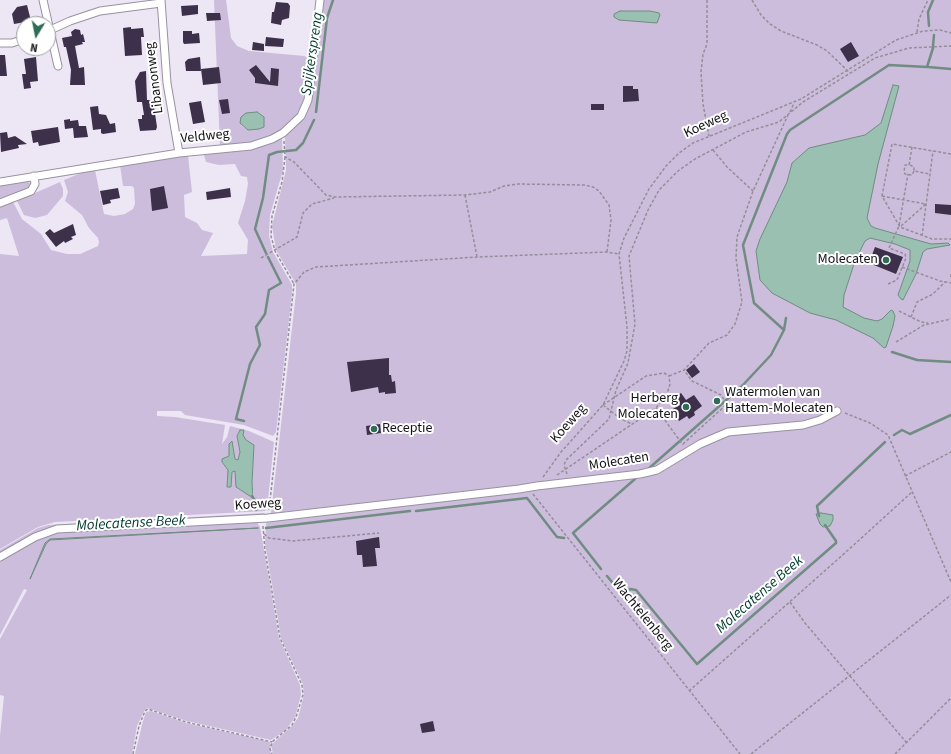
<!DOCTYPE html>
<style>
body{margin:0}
#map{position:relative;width:951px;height:754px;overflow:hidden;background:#ede6f5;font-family:"Source Sans 3",sans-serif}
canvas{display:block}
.north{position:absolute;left:16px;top:16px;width:40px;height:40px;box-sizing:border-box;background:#fff;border:1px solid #a1a0a2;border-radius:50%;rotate:190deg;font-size:11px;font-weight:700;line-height:16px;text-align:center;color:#141217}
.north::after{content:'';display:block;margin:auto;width:14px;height:18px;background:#2f6c57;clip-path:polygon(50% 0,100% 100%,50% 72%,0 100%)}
</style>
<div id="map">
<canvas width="951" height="754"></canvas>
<div class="north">N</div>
</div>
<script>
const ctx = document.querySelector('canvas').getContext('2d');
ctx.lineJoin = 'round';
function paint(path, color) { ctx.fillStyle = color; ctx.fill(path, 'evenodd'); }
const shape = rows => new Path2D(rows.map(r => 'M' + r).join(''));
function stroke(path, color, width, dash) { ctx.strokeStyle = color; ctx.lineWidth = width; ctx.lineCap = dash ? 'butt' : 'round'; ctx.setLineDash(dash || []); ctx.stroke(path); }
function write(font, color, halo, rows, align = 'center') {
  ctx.font = font + ' "Source Sans 3",sans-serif'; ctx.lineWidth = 4; ctx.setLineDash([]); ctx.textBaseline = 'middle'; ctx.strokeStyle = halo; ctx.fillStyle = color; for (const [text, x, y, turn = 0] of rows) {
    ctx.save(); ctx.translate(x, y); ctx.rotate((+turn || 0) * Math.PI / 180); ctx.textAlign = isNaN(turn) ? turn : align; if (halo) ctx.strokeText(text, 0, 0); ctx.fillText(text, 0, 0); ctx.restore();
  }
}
const green = shape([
 [214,0,226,0,231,38,237,46,249,51,304,56,311,59,305,99,299,115,282,131,251,142,220,146],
 [257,112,264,117,264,127,259,129,248,130,241,125,246,113],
 [323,0,951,0,951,754,273,754,271,745,293,725,298,718,304,695,303,684,281,638,265,543,266,524,271,513,296,293,296,284,276,250,272,226,286,170,285,136,305,117,313,94],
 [282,138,283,170,270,215,269,236,273,252,292,285,292,294,276,432,273,436,244,425,185,415,181,411,157,411,157,416,175,417,225,425,222,444,227,437,230,426,249,431,274,442,267,509,265,511,55,522,38,527,0,549,0,254,19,256,7,218,0,220,0,207,13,202,22,219,41,234,51,250,67,254,80,254,98,246,99,242,98,238,89,228,82,215,65,201,68,192,64,180,81,173,95,170,104,214,114,216,125,214,133,209,135,204,134,188,132,186,123,186,120,165,188,156,192,192,184,195,185,217,197,223,202,230,213,233,201,256,247,254,248,240,238,223,245,201,248,184,247,177,241,176,235,164,219,165,206,162,204,155,273,142],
 [243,435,246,440,254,446,252,482,254,497,252,498,247,493,238,489,235,471,232,472,231,487,227,487,228,470,222,462,229,456,229,444,233,446,235,460,238,460,240,452,237,436],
 [25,181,31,183,32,186,28,189,0,199,0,185],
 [60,182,63,189,63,196,47,215,35,218,24,215,17,201],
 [265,513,263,515,60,526,40,531,0,554,0,550,38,528,49,525],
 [256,521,260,527,279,638,300,685,301,695,295,717,286,730,271,740,187,721,147,708,144,711,137,726,132,754,0,754,0,736,4,696,0,695,0,639,27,590,24,589,0,635,0,560,33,540,53,532],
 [151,711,186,723,270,742,271,754,135,754,143,721,146,712]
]);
const water = shape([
 [620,11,650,11,659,13,660,15,657,23,619,20,614,17,614,14,620,11],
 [893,85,899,86,878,164,867,218,871,226,875,228,931,244,948,243,950,245,927,249,923,252,916,274,903,300,901,299,898,295,910,261,910,250,895,244,870,238,865,241,855,261,844,295,843,307,864,318,877,321,882,319,891,310,893,311,895,316,893,326,886,347,884,348,873,338,836,320,810,313,772,293,760,280,756,251,760,239,787,182,792,163,809,148,865,135,881,123,893,85],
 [257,112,264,117,264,127,259,129,248,130,240,123,241,117,246,113,257,112],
 [240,430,244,430,243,435,246,440,254,445,252,482,253,498,236,487,235,471,232,472,231,487,227,487,228,470,222,462,222,459,229,456,229,444,232,441,235,459,238,460,240,452,237,436,240,430],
 [821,513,833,515,833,520,830,526,823,527,820,524,816,514,821,513],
 [258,528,50,540,46,544,30,579,45,543,50,539,258,528]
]);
const stream = shape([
 [929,26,928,12,933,0],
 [933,46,934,35],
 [928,67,951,69],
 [316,112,327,18,333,0],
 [266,253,255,229,263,198,269,155,277,152,296,150,303,143,314,120],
 [784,330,786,318],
 [892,352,917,360,951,362],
 [244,421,236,419,250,364,260,345,256,327,265,314,269,290,281,283,268,257],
 [894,435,902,430,910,434,951,415],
 [647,470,741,387,771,355,784,330,754,303,743,245,787,134,790,130,889,65,927,67,933,48],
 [252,496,257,504,256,510],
 [416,511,527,498,557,537,564,538],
 [819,516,817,506,885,442],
 [266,528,410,511],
 [601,569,573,533,635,479],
 [607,576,621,593,624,593,630,589,636,590,697,664,836,543,836,541,825,525]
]);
const building = shape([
 [276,2,288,3,290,6,289,18,282,20,281,25,271,23,272,12,274,12],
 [27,5,31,21,14,24,12,14,17,7],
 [198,5,198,14,182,16,181,6],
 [206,13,220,13,221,20,207,21],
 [131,27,131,29,143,28,144,37,141,37,142,55,125,56,123,28],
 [75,29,80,30,81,35,83,34,85,42,82,42,83,44,75,46,79,68,84,67,85,85,70,85,71,70,66,47,64,47,62,38,72,36,71,32],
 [183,31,192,31,192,34,199,33,200,43,184,44,183,42],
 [266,37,284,39,283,47,265,46],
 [253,42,264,44,264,51,252,50],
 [851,42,859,56,848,62,840,49],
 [0,55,5,55,7,76,0,76],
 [36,57,38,81,30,82,31,88,24,89,22,74,26,74,24,59],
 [200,57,201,71,186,71,185,62,188,59],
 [256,65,270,82,271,68,279,69,278,86,255,83,255,78,249,70],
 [219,67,221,83,203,85,201,69],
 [146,71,147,100,153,100,157,127,156,130,140,131,138,119,142,119,142,115,144,115,142,102,137,102,135,81,140,72],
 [623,86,633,86,633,89,638,89,639,101,623,102],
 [228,99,230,113,222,114,219,100],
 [201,101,205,122,193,124,189,103],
 [591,104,604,104,604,110,591,110],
 [98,106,99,114,106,115,110,124,115,123,116,132,103,134,101,133,101,129,93,130,90,107],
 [70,119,70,121,78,120,79,126,86,126,88,137,74,138,73,128,65,129,64,120],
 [58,127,60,142,39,146,38,142,33,143,31,131],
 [7,132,8,138,15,136,27,144,18,145,19,148,1,152,0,133],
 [164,186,168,208,152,211,150,189],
 [118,188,120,198,110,200,111,203,103,205,100,191],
 [230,188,231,197,207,200,206,192],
 [935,204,951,205,951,215,935,213],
 [73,224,76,235,71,237,73,239,65,243,64,241,56,247,45,233,50,229,54,233],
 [875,247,903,257,896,274,869,263],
 [389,358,389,375,391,375,392,382,395,381,396,393,385,394,385,392,379,393,378,387,351,392,347,362],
 [694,364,700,372,692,378,686,370],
 [681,393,686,400,694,395,702,406,694,412,695,415,689,419,687,416,679,421,671,410,680,405,675,397],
 [380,424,381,433,367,435,366,426],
 [379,537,380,548,375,548,377,566,363,567,362,555,357,555,356,541],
 [433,721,435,731,422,733,420,724]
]);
const path = shape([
 [707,0,707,44,703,54,701,72,703,104,709,136],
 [752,0,761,15,770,24,781,31,817,45,827,51,850,73],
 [917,32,919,19,928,0],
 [790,112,794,103],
 [284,141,285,157,294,162,326,195,335,197,465,195,490,192,504,186,518,184,584,185,593,187,599,191,609,205,611,220,607,252],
 [912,147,909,165,905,165,904,172,905,174,912,175,914,171],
 [713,150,727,167,753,191],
 [951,154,892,144,882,196,900,227,932,239,951,239],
 [285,157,282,182,272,216,271,236,275,251,294,284],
 [910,165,914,167,914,171,930,174],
 [465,195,477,257],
 [882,196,926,204,900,227],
 [922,236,933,151],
 [261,258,297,237,303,213,312,204,334,198],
 [902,267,940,281,951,283],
 [951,274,951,277],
 [888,284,897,280,906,258,905,254,889,248,899,226,908,174],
 [899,311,921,322,928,323],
 [911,317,917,302,933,294,945,282],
 [896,342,924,325,951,319],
 [669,376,684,370,709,343,727,335,735,324,742,302,736,258,737,237,753,191,788,115],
 [603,405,646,376,664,373,669,376],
 [603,405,621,419,632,424],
 [656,408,683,445],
 [845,413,870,423,888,435,951,582],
 [683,444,727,404,721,395,692,381,684,370],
 [567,474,564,465,566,460,609,419,616,390,628,363,635,324,629,256,648,210,659,190,678,171,695,159,746,132,779,122,803,102,875,58,909,48,951,46],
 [557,475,656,408,667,394,670,384,669,376],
 [905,476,951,452],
 [543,477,561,452,603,405,624,361,627,351,627,327,619,254,624,238,649,189,666,166,679,153,693,143,801,99,896,40,923,31,940,30,951,33],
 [533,494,740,754],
 [269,510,294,284,304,272,316,267,477,257,607,252,619,254],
 [263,526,265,551,280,638,302,685,303,695,296,717,292,725,272,742,270,749,272,754],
 [264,534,269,538,293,541,379,533],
 [790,602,805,623,906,742],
 [689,691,846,552,912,492],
 [133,754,139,726,145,711,148,709,186,722,272,742],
 [751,754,951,595],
 [895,754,951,698]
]);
const street = shape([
 [43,0,58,66],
 [161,0,167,83,179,153],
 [48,31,70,21,100,11,161,3],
 [0,43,12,43,24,39],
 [0,182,179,153,251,146,272,139,283,133,301,116,308,100,320,0],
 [0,203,31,191,35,184,34,176],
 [0,557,35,537,57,529,268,518,519,489,537,486,640,474,657,470,700,444,728,432,803,425,820,420,837,411]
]);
const markers = [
 [886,260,4,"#2f6c57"],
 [717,401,4,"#2f6c57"],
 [686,407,4,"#2f6c57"],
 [374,429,4,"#2f6c57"]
];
const streetNames = [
 ["Libanonweg",155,78,-97],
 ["Koeweg",706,125,-25],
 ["Veldweg",205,137,-6],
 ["Koeweg",569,424,-49],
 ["Molecaten",619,462,-9],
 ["Koeweg",258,505,-4],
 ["Wachtelenberg",642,615,51]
];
const poiNames = [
 ["Molecaten",878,260],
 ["Watermolen van",725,393,"left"],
 ["Hattem-Molecaten",725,409,"left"],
 ["Herberg",678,399],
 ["Molecaten",678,415],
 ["Receptie",382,429,"left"]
];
const waterNames = [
 ["Spijkerspreng",313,54,-82],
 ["Molecatense Beek",131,524,-3],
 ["Molecatense Beek",760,595,-41]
];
paint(green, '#ccbddc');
paint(water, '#99c0b0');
stroke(water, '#718c82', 1);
stroke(stream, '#718c82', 2.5);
paint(building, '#3d304a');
stroke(street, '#9892a0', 9);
stroke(path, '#938e99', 1.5, [3, 2]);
stroke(street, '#fff', 7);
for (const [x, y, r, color] of markers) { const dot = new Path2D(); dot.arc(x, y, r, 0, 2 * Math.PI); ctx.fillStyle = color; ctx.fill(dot); stroke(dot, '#fff', 1.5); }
write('14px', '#141217', '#fff', streetNames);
write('14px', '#141217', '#fff', poiNames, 'right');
write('italic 15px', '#013a2a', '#fff', waterNames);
</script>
